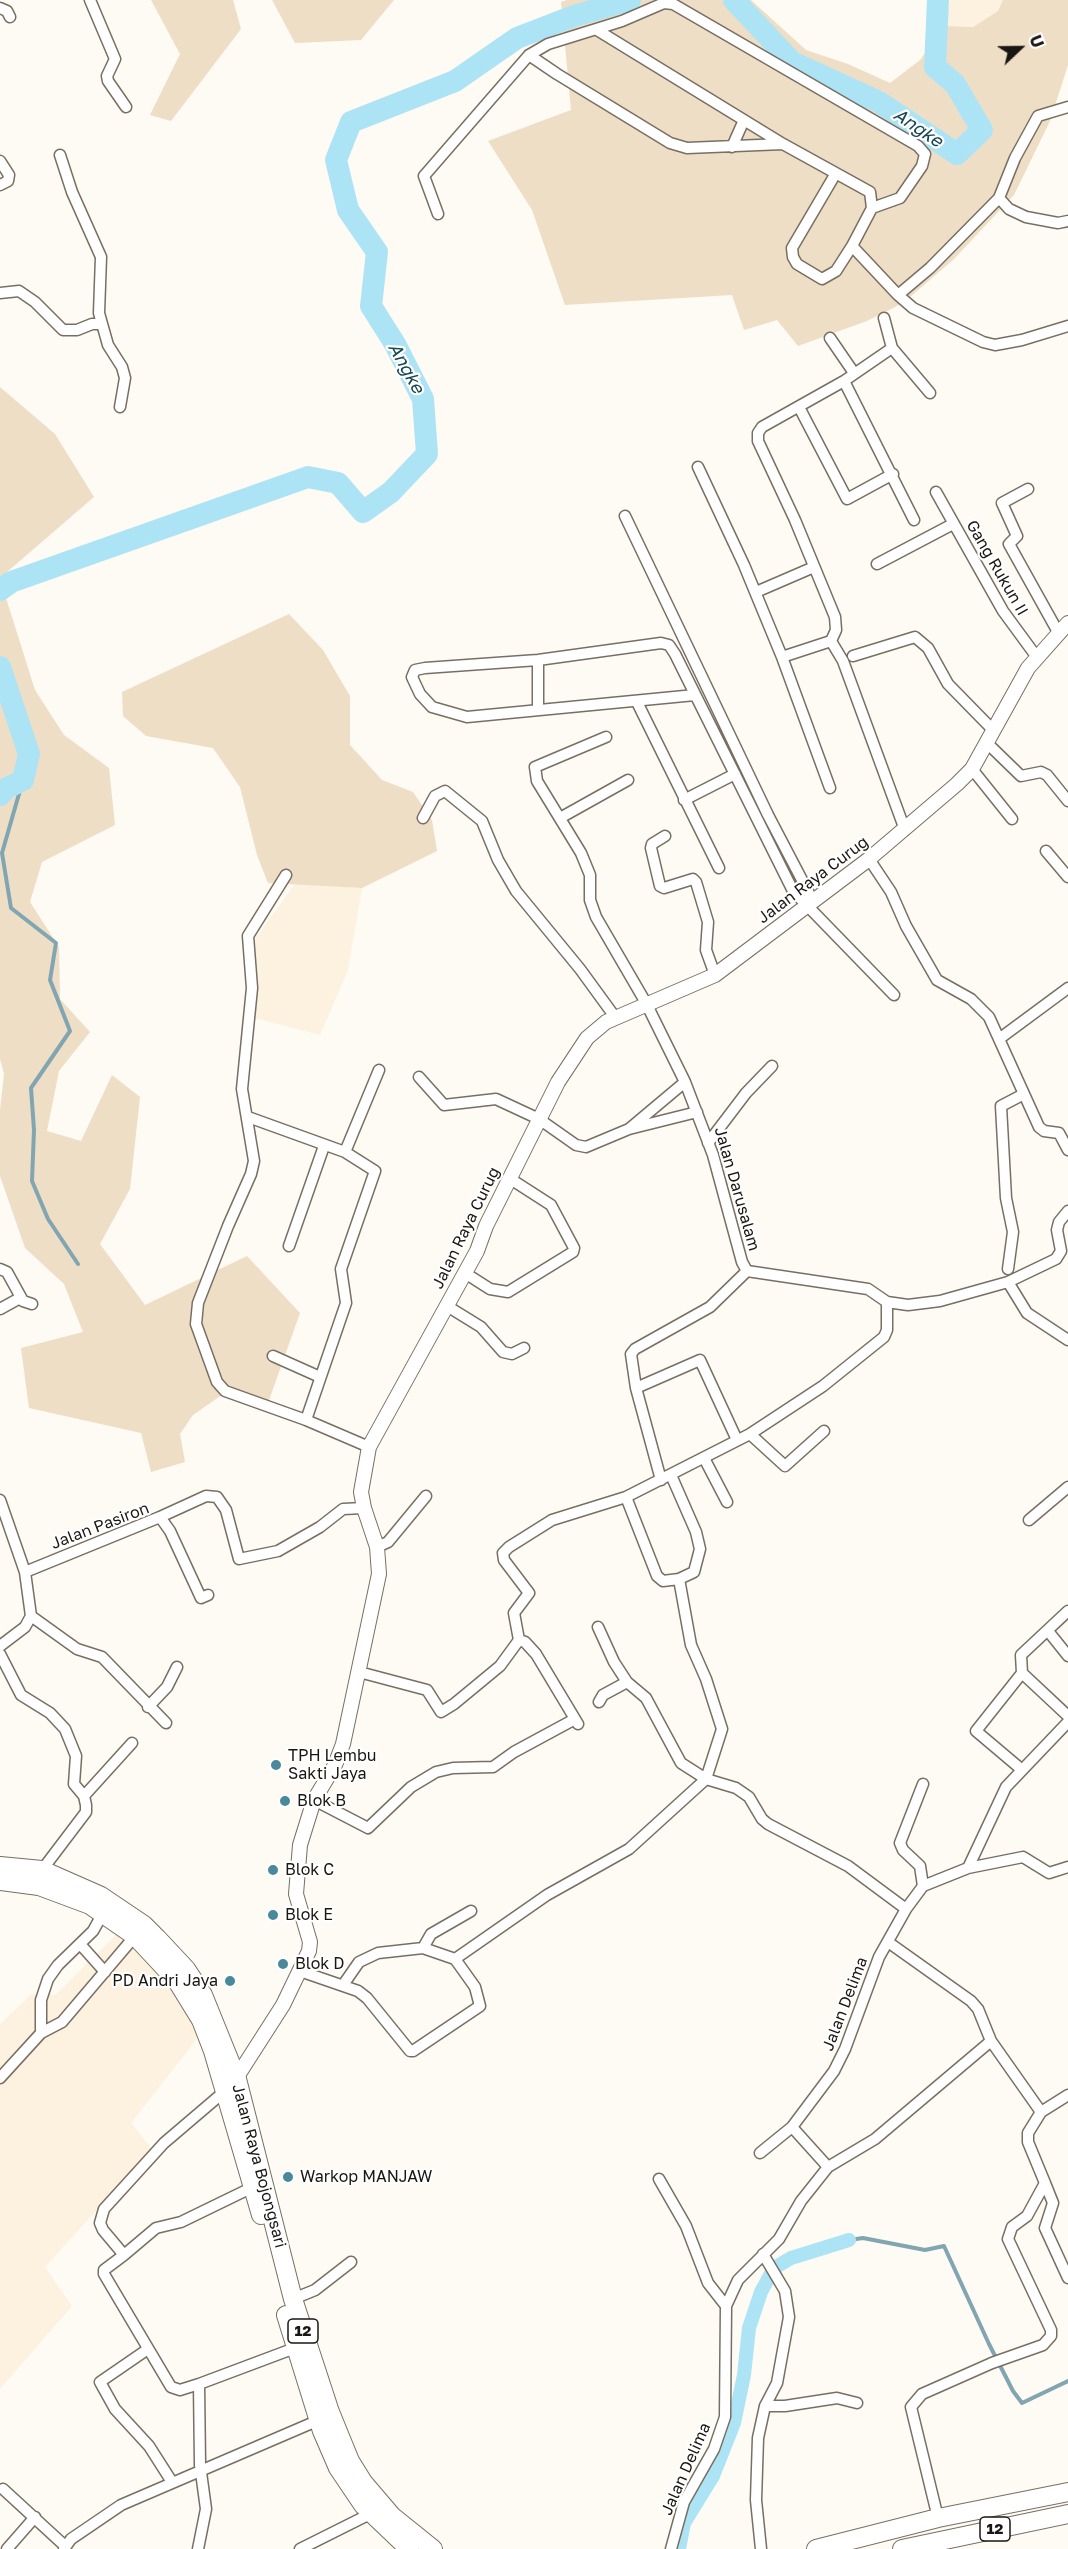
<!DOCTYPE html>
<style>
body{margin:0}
#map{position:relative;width:1068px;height:2549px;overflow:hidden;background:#fefaf4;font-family:"Golos Text",sans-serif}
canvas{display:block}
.north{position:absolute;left:990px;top:18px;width:60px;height:60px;-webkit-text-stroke:4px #fff;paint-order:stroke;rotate:68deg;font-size:16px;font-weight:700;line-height:24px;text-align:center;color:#1a1712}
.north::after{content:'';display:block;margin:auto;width:21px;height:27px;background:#1a1712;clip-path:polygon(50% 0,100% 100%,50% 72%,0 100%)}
</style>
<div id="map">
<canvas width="1068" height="2549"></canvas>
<div class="north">U</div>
</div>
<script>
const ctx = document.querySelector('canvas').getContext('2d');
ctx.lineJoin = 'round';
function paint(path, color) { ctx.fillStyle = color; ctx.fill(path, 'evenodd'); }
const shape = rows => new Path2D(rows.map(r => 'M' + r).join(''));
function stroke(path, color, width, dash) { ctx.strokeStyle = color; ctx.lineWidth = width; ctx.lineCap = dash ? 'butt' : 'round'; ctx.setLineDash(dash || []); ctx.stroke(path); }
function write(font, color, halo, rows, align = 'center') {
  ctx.font = font + ' "Golos Text",sans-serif'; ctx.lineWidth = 4.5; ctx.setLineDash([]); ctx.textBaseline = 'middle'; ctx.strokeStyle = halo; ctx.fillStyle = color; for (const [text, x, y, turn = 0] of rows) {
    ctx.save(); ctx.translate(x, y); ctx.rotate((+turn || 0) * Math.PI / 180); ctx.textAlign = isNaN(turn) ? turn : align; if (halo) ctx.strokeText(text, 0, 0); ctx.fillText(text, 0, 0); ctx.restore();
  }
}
const built = shape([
 [950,0,1003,0,998,11,973,27,945,26],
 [295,884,362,888,348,970,320,1035,255,1018,252,943],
 [116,1935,147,1960,185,1998,203,2031,131,2123,152,2149,45,2267,72,2306,0,2389,0,2024,32,1994,55,1995]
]);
const green = shape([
 [151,0,233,0,241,29,171,121,150,115,180,54],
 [272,0,394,0,361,40,295,43],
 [567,0,751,0,806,50,848,64,890,83,920,60,945,26,973,27,998,11,1003,0,1068,0,1068,65,1050,121,1014,195,954,259,903,303,867,321,798,346,777,320,744,330,732,295,565,305,532,210,488,141,571,110,561,2],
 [0,387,55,434,94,497,0,578],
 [0,579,35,690,64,735,109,768,115,825,42,862,30,902,59,947,60,999,90,1032,59,1071,47,1131,81,1141,112,1075,140,1097,130,1189,100,1244,145,1305,247,1256,300,1313,268,1403,226,1392,193,1415,180,1434,185,1462,151,1472,141,1433,29,1408,21,1348,83,1332,64,1284,25,1248,0,1176,0,1110,4,1074,0,1059],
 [289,614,323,650,350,696,350,745,382,780,413,792,432,820,437,851,362,888,268,883,257,855,240,787,213,748,146,736,123,716,122,692]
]);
const stream = shape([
 [23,780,2,853,11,908,56,943,50,980,70,1031,31,1088,34,1130,32,1181,48,1219,78,1264],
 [849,2240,863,2238,925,2250,944,2246,989,2344,1013,2391,1022,2403,1068,2381]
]);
const canal = shape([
 [679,2549,684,2523,713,2476,734,2423,744,2375,749,2328,761,2292,774,2268,791,2258,849,2240]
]);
const river = shape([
 [734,0,792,62,879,102,957,154,982,130,955,84,935,67,938,0],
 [0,590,11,582,308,477,338,483,363,512,391,492,427,454,423,399,395,344,371,306,377,252,348,210,336,160,351,122,455,81,517,38,574,16,630,0],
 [0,667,29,754,23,780,7,788,0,795]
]);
const street = shape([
 [90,0,115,59,107,76,108,81,126,107],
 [0,8,7,11,10,17],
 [597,30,783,144,870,192,872,208,852,246,898,295,913,308,983,342,995,345,1022,340,1068,326],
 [783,144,687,148,670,143,557,74,529,55,548,44,622,21,664,3,673,4,918,146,925,154,922,166,900,198,872,208],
 [732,147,744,120],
 [60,155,72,192,101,257,99,313,108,345,122,367,125,378,120,407],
 [0,161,9,175,8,181,0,185],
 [836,173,792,248,793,257,797,264,822,279,836,271,852,246],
 [999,198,1009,209,1026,217,1058,223,1068,221],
 [438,214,424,176,529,55],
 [0,293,19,291,35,302,63,330,77,330,92,324,102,324],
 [898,295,930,268,999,198,1015,158,1038,116,1068,107],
 [884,318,892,348,844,381,762,427,758,433,758,441,795,520,835,617,836,630,831,641,843,661,905,830],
 [830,338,854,373],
 [892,348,930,393],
 [844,381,914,520],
 [799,407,847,499,893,474],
 [698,467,744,565,782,657,830,788],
 [1028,489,1002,503,1017,536,1009,544,1058,632],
 [936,492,1003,611,1036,656],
 [625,516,768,815,813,901],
 [877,564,953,524],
 [756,592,814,567],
 [853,656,915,637,928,648,948,684,993,730],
 [782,657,831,641],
 [538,660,538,710],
 [695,695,467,717,432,707,420,694,412,677,415,670,425,668,538,660,661,643,669,645,675,654,793,891,894,995],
 [637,702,719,868],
 [606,737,535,767,537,781,581,853,590,875,590,900,596,917,646,1003,685,1082,713,1155,742,1262,747,1271,868,1289,887,1302,908,1305,940,1301,1008,1282,1056,1259,1061,1251,1057,1230,1059,1222,1068,1211],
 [987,743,1021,776,1041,772,1047,775,1068,801],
 [972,769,1012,819],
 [684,800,735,774],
 [423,818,435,796,445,791,482,821,498,860,516,891,580,969,615,1017],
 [560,818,628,780],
 [665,836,652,844,651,848,660,886,664,888,693,879,696,882,708,922,706,950,715,975],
 [1046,851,1068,877],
 [869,859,891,892,906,926,937,980,971,999,989,1017,1039,1127,1044,1131,1059,1133,1068,1150],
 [286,875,248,936,252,988,242,1089,254,1161,251,1174,228,1226,198,1303,196,1324,217,1382,225,1391,306,1420,369,1447],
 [999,1039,1068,988],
 [419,1077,444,1105,496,1099,539,1119,576,1145,586,1147,629,1129,697,1112],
 [248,1117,345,1152,375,1171,341,1269,346,1303,306,1420],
 [629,1129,685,1082],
 [708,1143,746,1093,772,1066],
 [345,1152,379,1070],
 [289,1246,324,1146],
 [0,1269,7,1272,23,1301,32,1304],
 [1008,1269,1013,1232,1006,1198,1001,1106,1024,1094],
 [465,1273,490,1289,508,1292,573,1252,574,1248,551,1205,509,1178],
 [1008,1282,1027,1313,1068,1340],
 [447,1306,481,1327,503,1352,512,1354,524,1348],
 [0,1309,20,1298],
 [273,1356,320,1377],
 [636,1388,700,1360,737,1440],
 [750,1434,785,1466,824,1431],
 [704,1458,727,1502],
 [661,1480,636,1388,631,1354,635,1349,710,1307,747,1271],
 [626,1497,657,1576,663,1581,679,1579],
 [0,1500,25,1572,31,1616,25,1627,0,1646],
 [160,1517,206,1496,217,1497,226,1510,239,1559,278,1551,320,1527,343,1509,364,1508],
 [1029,1520,1068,1487],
 [377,1547,388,1542,426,1496],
 [25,1572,160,1517,170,1531,201,1598,208,1595],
 [31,1616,77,1649,102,1657,166,1723],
 [598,1627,614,1662,627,1682,646,1698,681,1763,706,1779,736,1788,749,1797,762,1819,768,1824,848,1866,906,1909],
 [1048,1631,1068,1656],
 [519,1640,525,1642,536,1654,578,1724],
 [0,1654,21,1695,50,1713,65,1729,76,1756,74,1784,84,1796,86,1805,86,1812,42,1870],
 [359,1672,427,1690,441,1712,454,1704,500,1666,519,1640,514,1613,529,1593,504,1560,503,1553,509,1547,552,1520,626,1497,750,1434,823,1386,884,1337,887,1330,887,1302],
 [1022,1673,1068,1716],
 [599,1702,603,1695,627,1682],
 [148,1707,167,1687,177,1667],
 [1021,1769,976,1731,1022,1673,1021,1655,1068,1611],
 [84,1796,132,1743],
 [314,1800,368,1828,411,1787,436,1772,453,1768,493,1767,514,1752,575,1719],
 [968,1868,1006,1787,1068,1722],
 [923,1886,920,1866,903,1850,900,1843,923,1784],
 [888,1942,971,2001,978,2009,991,2041,1041,2112],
 [80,1944,105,1972],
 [423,1948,431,1934,471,1911],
 [300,1971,358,1991,367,1998,410,2051,413,2051,480,2006,475,1987,455,1959,547,1895,629,1849,706,1779,722,1729,706,1679,691,1645,679,1579,694,1572,700,1549,696,1532,671,1475],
 [343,1985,359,1962,378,1953,423,1948,455,1959],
 [41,2033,41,2000,48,1979,58,1965,93,1931,103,1913],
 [0,2078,41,2033,62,2022,135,1936],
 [225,2091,164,2143,104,2209,100,2223,103,2230,124,2255,104,2270,104,2274,171,2387,180,2390,199,2384,295,2348],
 [760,2153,792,2127],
 [828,2167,875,2139,991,2041],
 [659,2179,686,2226,708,2283,726,2306],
 [1045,2183,1053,2203,1045,2228,1068,2278],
 [124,2255,156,2228,181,2222,253,2187],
 [293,2299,315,2290,351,2262],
 [148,2349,100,2382,115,2409,149,2446,172,2482],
 [765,2406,785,2406,837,2398,857,2403],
 [3,2489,65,2546],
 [938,2518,911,2407,922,2394,992,2363,1043,2345,1051,2336,1051,2330,1008,2239,1012,2227,1027,2216,1045,2183,1028,2142,1028,2133,1041,2112,1068,2095],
 [7,2549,35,2517],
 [64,2549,71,2539,121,2505,319,2420],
 [198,2549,206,2509,200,2465,199,2384],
 [300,2549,374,2512],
 [671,2549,684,2502,714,2449,725,2417,726,2306,738,2280,779,2239,801,2201,828,2167,792,2127,834,2071,845,2049,879,1957,906,1909,923,1886,968,1868,1023,1857,1049,1873,1068,1867],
 [761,2549,756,2500,758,2438,765,2406,777,2383,789,2317,785,2291,763,2254]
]);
const secondary = shape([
 [233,2083,283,2005,309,1951,310,1942,296,1894,300,1845,314,1800,335,1765,343,1744,379,1574,377,1547,364,1508,361,1492,369,1447,477,1251,486,1226,558,1082,587,1038,606,1022,715,975,869,859,957,784,972,769,1028,668,1068,623]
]);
const highway = shape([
 [0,1866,42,1870,101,1896,144,1925,157,1938,186,1969,203,1995,237,2079,293,2299,330,2412,350,2461,363,2482,392,2516,433,2549],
 [0,1881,39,1886,90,1905,135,1936,177,1981,201,2020,213,2051,261,2215],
 [286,2315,322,2431,338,2468,363,2505,409,2549],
 [816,2549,938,2518,1068,2492],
 [902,2549,1068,2514]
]);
const markers = [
 [276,1765,6,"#48899b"],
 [285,1801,6,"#48899b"],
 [273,1870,6,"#48899b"],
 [273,1915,6,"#48899b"],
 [283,1964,6,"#48899b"],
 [230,1981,6,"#48899b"],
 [288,2177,6,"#48899b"]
];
const shields = [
 [303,2331,30],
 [995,2529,30]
];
const shieldNames = [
 ["12",303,2331],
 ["12",995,2529]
];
const streetNames = [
 ["Gang Rukun II",997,568,60],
 ["Jalan Raya Curug",813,880,-37],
 ["Jalan Darusalam",737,1189,74],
 ["Jalan Raya Curug",466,1228,-64],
 ["Jalan Pasiron",100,1526,-21],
 ["Jalan Delima",845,2004,-69],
 ["Jalan Raya Bojongsari",259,2166,75],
 ["Jalan Delima",686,2469,-66]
];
const poiNames = [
 ["TPH Lembu",288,1756],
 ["Sakti Jaya",288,1774],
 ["Blok B",297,1801],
 ["Blok C",285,1870],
 ["Blok E",285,1915],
 ["Blok D",295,1964],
 ["PD Andri Jaya",218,1981,"right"],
 ["Warkop MANJAW",300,2177]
];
const waterNames = [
 ["Angke",918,128,34],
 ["Angke",406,368,61]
];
paint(built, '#fdf1df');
paint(green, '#efdec6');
stroke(stream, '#81a6b1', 4);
stroke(canal, '#ade4f5', 14);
stroke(river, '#ade4f5', 22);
stroke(street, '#786f62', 13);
stroke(secondary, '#786f62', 16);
stroke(highway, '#786f62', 20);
stroke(street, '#fff', 10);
stroke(secondary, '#fff', 14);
stroke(highway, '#fff', 18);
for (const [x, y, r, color] of markers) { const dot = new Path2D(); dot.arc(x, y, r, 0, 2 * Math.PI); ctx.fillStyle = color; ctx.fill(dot); stroke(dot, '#fff', 2); }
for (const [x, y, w] of shields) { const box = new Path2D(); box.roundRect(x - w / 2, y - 12, w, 24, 4.5); ctx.fillStyle = '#fff'; ctx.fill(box); stroke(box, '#1a1712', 1.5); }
write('bold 15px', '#1a1712', null, shieldNames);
write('16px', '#1a1712', '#fff', streetNames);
write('16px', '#1a1712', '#fff', poiNames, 'left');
write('italic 18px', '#174753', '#fff', waterNames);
</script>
